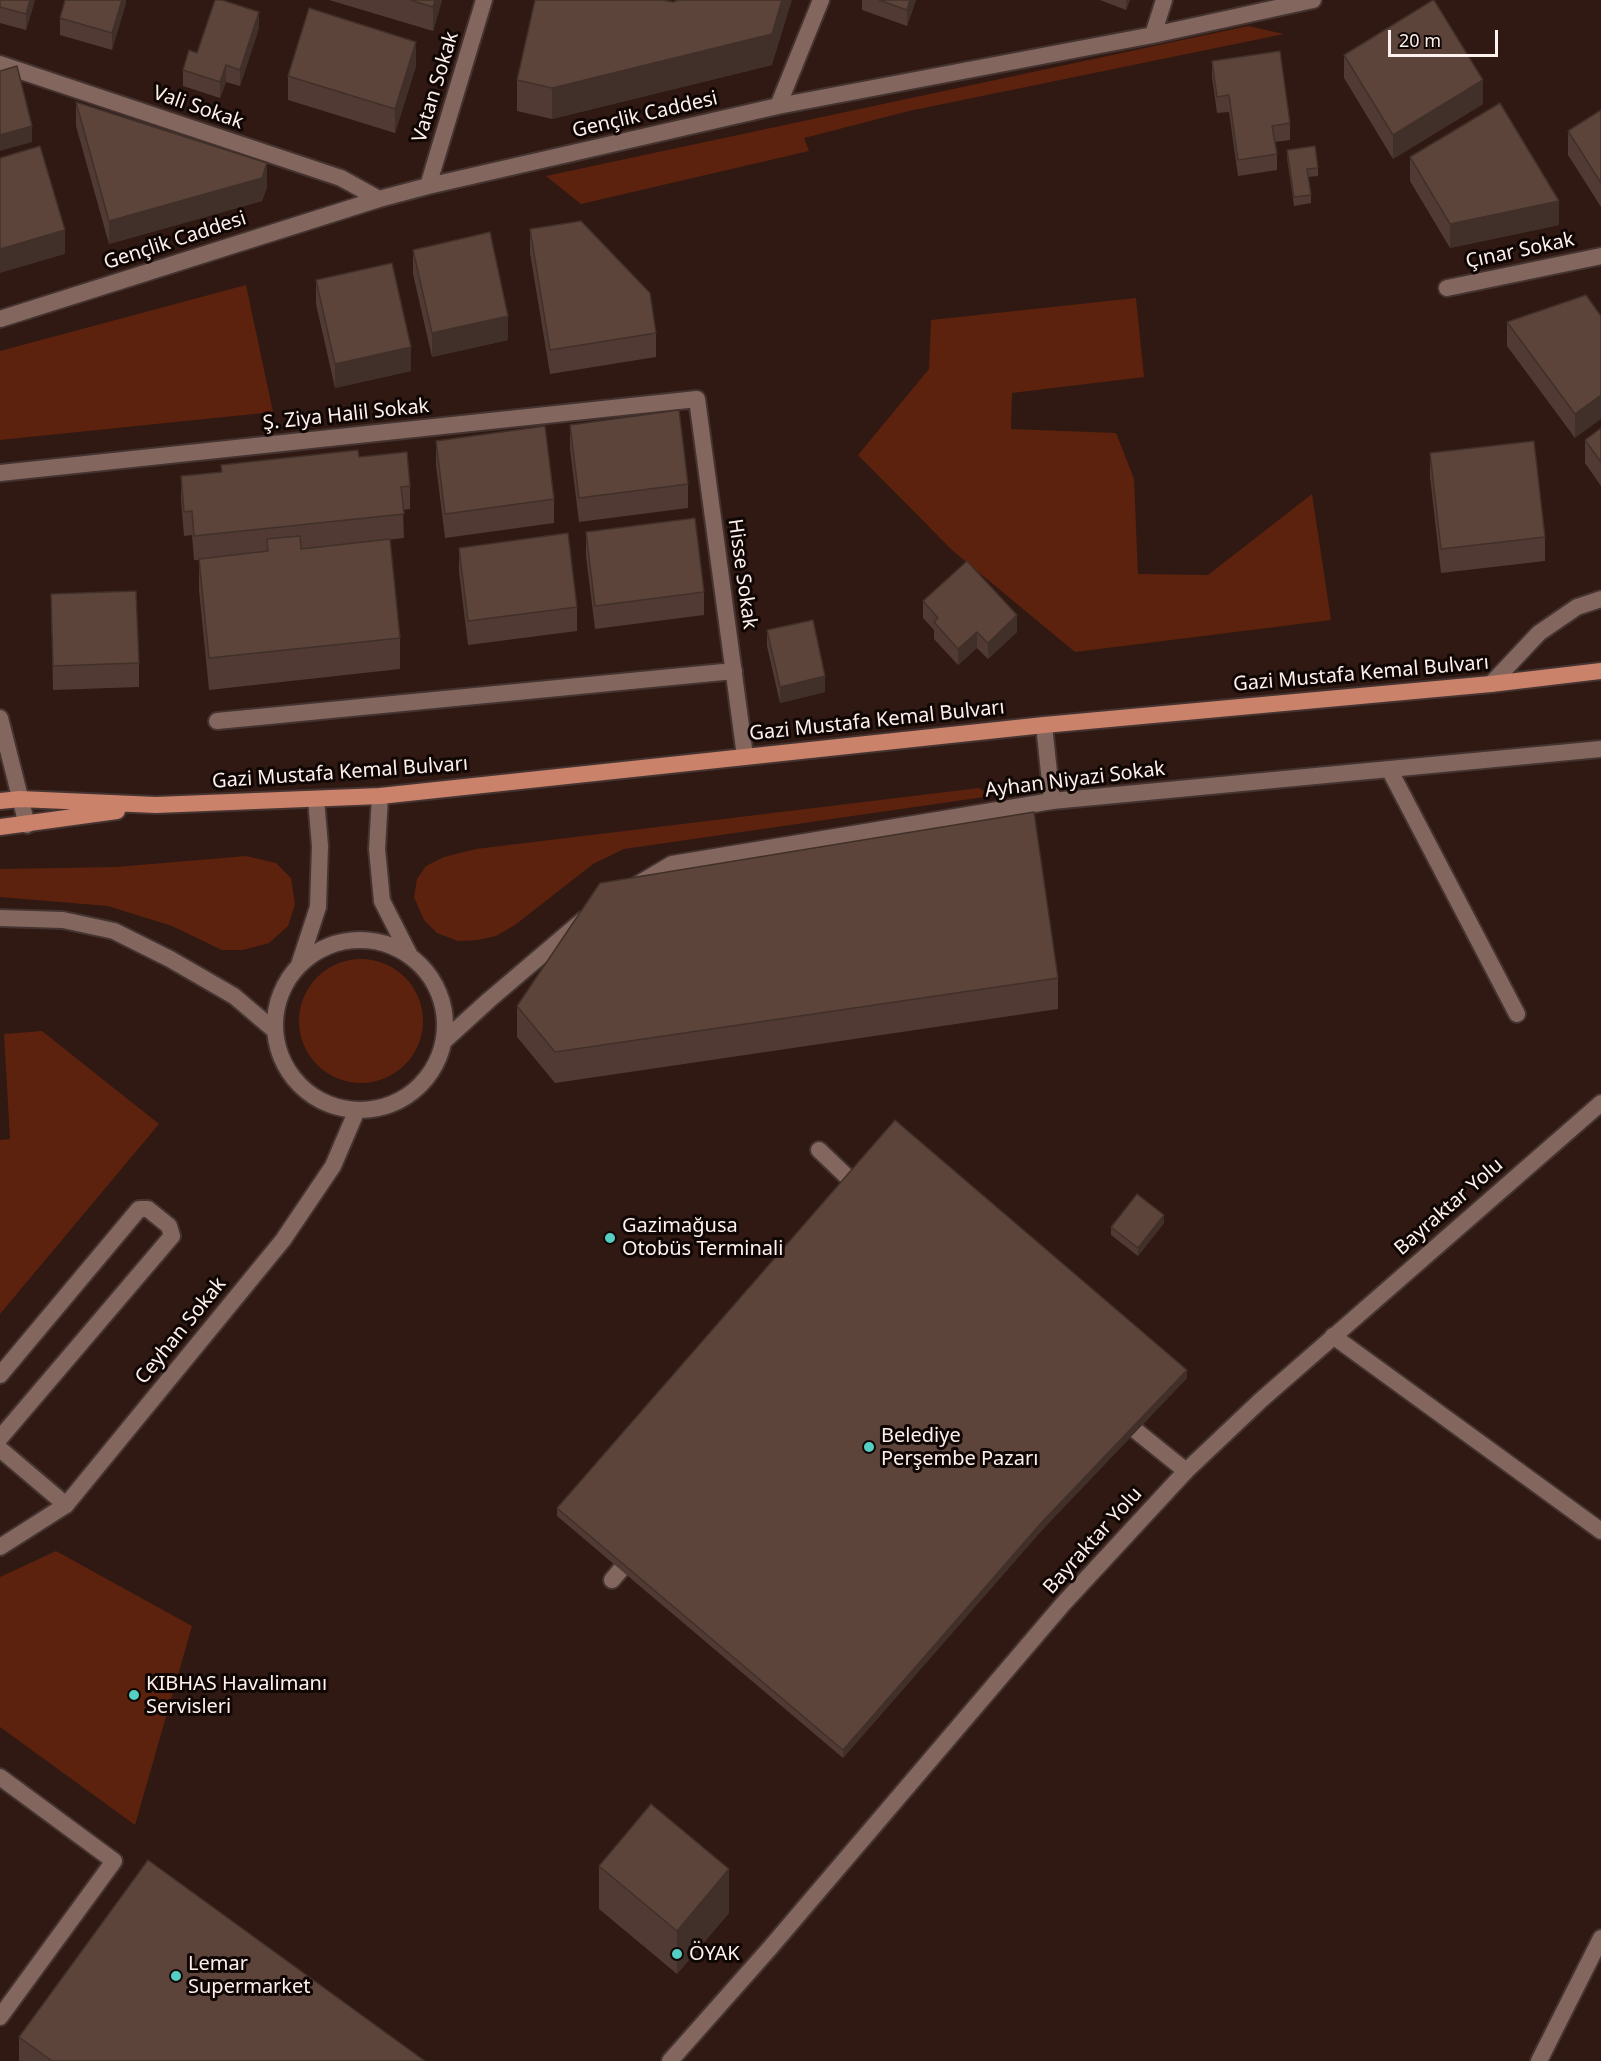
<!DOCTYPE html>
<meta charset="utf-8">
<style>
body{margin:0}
#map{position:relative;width:1601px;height:2061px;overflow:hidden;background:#2f1912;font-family:"Noto Sans",sans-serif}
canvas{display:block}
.scale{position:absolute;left:1388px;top:30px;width:110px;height:27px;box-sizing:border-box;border:3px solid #fef0ec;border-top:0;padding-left:8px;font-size:18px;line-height:21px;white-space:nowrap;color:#fef0ec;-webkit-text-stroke:4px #100705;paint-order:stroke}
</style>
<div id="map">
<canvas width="1601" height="2061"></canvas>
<div class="scale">20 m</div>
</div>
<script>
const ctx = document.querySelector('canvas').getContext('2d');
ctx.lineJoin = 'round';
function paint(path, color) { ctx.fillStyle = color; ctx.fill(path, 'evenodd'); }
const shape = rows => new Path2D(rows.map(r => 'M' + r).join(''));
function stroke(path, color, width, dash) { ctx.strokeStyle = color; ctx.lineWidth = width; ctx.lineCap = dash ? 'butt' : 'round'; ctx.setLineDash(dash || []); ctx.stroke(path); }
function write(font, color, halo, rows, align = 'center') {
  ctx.font = font + ' "Noto Sans",sans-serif'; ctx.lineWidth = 6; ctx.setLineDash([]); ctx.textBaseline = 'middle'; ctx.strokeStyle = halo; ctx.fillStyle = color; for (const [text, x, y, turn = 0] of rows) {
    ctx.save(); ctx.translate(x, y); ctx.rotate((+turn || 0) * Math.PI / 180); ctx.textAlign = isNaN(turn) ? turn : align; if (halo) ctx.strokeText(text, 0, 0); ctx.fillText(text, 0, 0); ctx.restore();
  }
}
const green = shape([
 [1248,26,1284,34,909,111,804,138,809,151,581,204,546,176],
 [246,285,273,412,0,440,0,351],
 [1136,298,1144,377,1012,393,1011,429,1116,433,1134,479,1138,574,1208,575,1312,494,1331,620,1075,652,953,551,858,455,929,369,931,320],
 [979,788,991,796,624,849,593,864,515,925,496,936,478,940,458,941,437,933,424,920,414,897,417,879,426,866,444,857,476,849],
 [246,856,276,863,291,878,295,904,288,926,269,943,243,950,222,950,172,926,108,906,0,897,0,869,116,867],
 '299 1021a62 62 0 1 1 124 0a62 62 0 1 1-124 0Z',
 [42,1031,159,1124,0,1314,0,1140,10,1139,4,1034],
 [56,1551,192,1626,135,1825,0,1727,0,1577]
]);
const service = shape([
 [217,721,734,671],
 [819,1150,863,1192],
 [1333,1336,1601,1531],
 [0,1375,139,1209,148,1209,169,1226,172,1236,0,1438],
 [1119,1417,1186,1471],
 [0,1449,66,1505],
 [612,1580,634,1554],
 [0,1777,114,1861,0,2017]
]);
const minor = shape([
 [1153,35,1164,0],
 [0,64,341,178,379,199],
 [778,106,821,0],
 [428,186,484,0],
 [1447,288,1601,256],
 [0,319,379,199,428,186,778,106,1153,35,1313,0],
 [0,473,697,399,745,756],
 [1491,684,1539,633,1577,607,1601,599],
 [0,718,27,825],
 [1044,725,1052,801],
 [1389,769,1517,1014],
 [380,796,377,849,382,901,409,954],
 [635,886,672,864,1052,801,1601,749],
 [0,918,63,920,114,931,170,959,234,996,274,1030],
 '275 1025a85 85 0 1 1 170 0a85 85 0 1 1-170 0Z',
 [299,965,318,907,320,846,316,799],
 [444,1041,489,1000,583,920],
 [0,1547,66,1505,283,1240,333,1166,357,1110],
 [1539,2061,1601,1938]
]);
const tertiary = shape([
 [670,2061,770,1948,1063,1604,1186,1471,1261,1400,1601,1103]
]);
const primary = shape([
 [0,801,20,799,156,805,380,796,1044,725,1491,684,1601,671],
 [0,827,117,811]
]);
const wall = shape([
 [0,0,35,0,26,30,0,23],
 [126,0,126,3,112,50,60,35,60,18],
 [329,0,442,0,433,31],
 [862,0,916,0,907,26,862,10],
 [1100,0,1130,0,1126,10],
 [259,28,240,86,226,82,220,98,183,86,183,70,197,53],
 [1344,55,1483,104,1393,159,1344,78],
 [1212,61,1290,123,1290,140,1275,142,1277,154,1277,170,1238,176,1229,112,1217,113,1212,77],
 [772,65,552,119,517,111,517,80],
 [416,66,395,133,288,100,288,76],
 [76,102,267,187,262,201,109,244,76,126],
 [1601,110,1601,207,1568,155,1568,131],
 [1287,150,1318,168,1318,176,1308,177,1311,195,1311,203,1294,206,1287,158],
 [1410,157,1559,225,1450,248,1410,181],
 [530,229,656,333,656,357,550,374,530,253],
 [413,250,508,340,432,357,413,274],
 [316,280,411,371,335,388,316,304],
 [1586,295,1575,438,1507,346,1507,322],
 [570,425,688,484,688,508,579,522,570,449],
 [1601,428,1601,486,1585,463,1585,440],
 [436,441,554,499,554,523,445,538,436,465],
 [1430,453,1545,537,1545,561,1441,573,1430,477],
 [359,457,410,486,410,509,403,510,404,538,301,549,400,638,400,669,209,690,199,590,199,560,194,560,192,535,184,536,181,500,181,476,221,472,221,465],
 [586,532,704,592,704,615,595,629,586,556],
 [459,548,577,607,577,631,468,645,459,572],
 [51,594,139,663,139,687,53,690],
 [923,601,1017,632,988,659,977,648,958,665,934,639,934,630,923,618],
 [767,630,825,692,780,703,767,646],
 [1058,978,1058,1009,555,1083,517,1037,517,1006],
 [1164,1223,1138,1256,1111,1235,1111,1227],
 [1187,1378,1042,1530,843,1758,557,1516,557,1508],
 [599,1866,729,1913,677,1974,599,1909],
 [19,2037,425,2061,19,2061]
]);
const shadedWall = shape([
 [30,0,35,0,26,30,26,14],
 [122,0,126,0,126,3,112,50,112,33],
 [435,0,442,0,433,31,433,7],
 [782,0,792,0,772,65,552,119,552,88],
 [910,0,916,0,907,26,907,10],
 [1126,0,1130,0,1126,10],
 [259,12,259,28,240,86,240,70],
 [416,42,416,66,395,133,395,109],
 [226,65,226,82,220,98,220,82],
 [1483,80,1483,104,1393,159,1393,135],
 [32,126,32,142,0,151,0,135],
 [267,163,267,187,262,201,109,244,109,221],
 [1559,201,1559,225,1450,248,1450,224],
 [65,230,65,254,0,273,0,249],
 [508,316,508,340,432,357,432,333],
 [411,347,411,371,335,388,335,364],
 [1601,395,1601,419,1575,438,1575,414],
 [1017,615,1017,632,988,659,988,643],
 [977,632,977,648,958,665,958,649],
 [825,676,825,692,780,703,780,687],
 [1164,1215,1164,1223,1138,1256,1138,1248],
 [1187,1370,1187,1378,1042,1530,843,1758,843,1750,1042,1522],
 [729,1869,729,1913,677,1974,677,1931]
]);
const building = shape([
 [0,0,30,0,26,14,0,7,0,0],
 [65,0,122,0,112,33,60,18,65,0],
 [215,0,222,0,259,12,240,70,226,65,220,82,183,70,189,50,197,53,215,0],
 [410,0,435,0,433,7,410,0],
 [535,0,663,0,673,2,678,0,782,0,772,34,552,88,517,80,535,0],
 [879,0,910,0,907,10,879,0],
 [1433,0,1434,0,1483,80,1393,135,1344,55,1433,0],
 [309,8,416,42,395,109,288,76,309,8],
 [1280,51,1290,123,1272,126,1277,154,1238,160,1229,95,1217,97,1212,61,1280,51],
 [17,66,32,126,0,135,0,71,17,66],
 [76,102,267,163,262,178,109,221,76,102],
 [1500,103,1559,201,1450,224,1410,157,1500,103],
 [1601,110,1601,183,1568,131,1601,110],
 [40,146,65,230,0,249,0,158,40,146],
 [1315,146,1318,168,1307,169,1311,195,1294,197,1287,150,1315,146],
 [581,221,650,293,656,333,550,350,530,229,581,221],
 [490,232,508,316,432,333,413,250,490,232],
 [392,263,411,347,335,364,316,280,392,263],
 [1586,295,1601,316,1601,395,1575,414,1507,322,1586,295],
 [679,410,688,484,579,498,570,425,679,410],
 [545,426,554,499,445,514,436,441,545,426],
 [1601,428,1601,462,1585,440,1601,428],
 [1534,441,1545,537,1441,549,1430,453,1534,441],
 [358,450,359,457,407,452,410,486,401,487,404,514,194,536,192,511,184,512,181,476,222,472,221,465,358,450],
 [695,518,704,592,595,606,586,532,695,518],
 [568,533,577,607,468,621,459,548,568,533],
 [300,536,301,549,390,539,400,638,209,658,199,559,268,551,267,539,300,536],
 [967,561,1017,615,988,643,977,632,958,649,934,622,938,618,923,601,967,561],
 [136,591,139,663,53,666,51,594,136,591],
 [813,620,825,676,780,687,767,630,813,620],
 [1034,812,1058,978,555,1052,517,1006,600,883,1034,812],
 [895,1120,1187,1370,1042,1522,843,1750,557,1508,895,1120],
 [1137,1194,1164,1215,1138,1248,1111,1227,1137,1194],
 [651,1804,729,1869,677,1931,599,1866,651,1804],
 [148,1860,425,2061,52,2061,19,2037,148,1860]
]);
const markers = [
 [610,1238,6,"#55cec4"],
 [869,1447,6,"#55cec4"],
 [134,1695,6,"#55cec4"],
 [677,1954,6,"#55cec4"],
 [176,1976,6,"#55cec4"]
];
const streetNames = [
 ["Vatan Sokak",436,87,-73],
 ["Vali Sokak",198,108,19],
 ["Gençlik Caddesi",645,115,-13],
 ["Gençlik Caddesi",175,241,-18],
 ["Çınar Sokak",1520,251,-12],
 ["Ş. Ziya Halil Sokak",346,415,-6],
 ["Hisse Sokak",742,574,82],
 ["Gazi Mustafa Kemal Bulvarı",1361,674,-5],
 ["Gazi Mustafa Kemal Bulvarı",877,721,-6],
 ["Gazi Mustafa Kemal Bulvarı",340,773,-4],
 ["Ayhan Niyazi Sokak",1075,780,-7],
 ["Bayraktar Yolu",1449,1207,-41],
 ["Ceyhan Sokak",181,1331,-51],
 ["Bayraktar Yolu",1093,1541,-48]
];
const poiNames = [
 ["Gazimağusa",622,1226],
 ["Otobüs Terminali",622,1249],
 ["Belediye",881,1436],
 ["Perşembe Pazarı",881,1459],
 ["KIBHAS Havalimanı",146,1684],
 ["Servisleri",146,1707],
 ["ÖYAK",689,1954],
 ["Lemar",188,1964],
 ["Supermarket",188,1987]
];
paint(green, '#5c220e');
stroke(service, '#443330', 20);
stroke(minor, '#443330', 20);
stroke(tertiary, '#443330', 20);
stroke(primary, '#443330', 20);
stroke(service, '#83675e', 16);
stroke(minor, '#83675e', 16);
stroke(tertiary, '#83675e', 16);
stroke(primary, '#ca826b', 16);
paint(wall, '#503a33');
paint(shadedWall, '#413029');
paint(building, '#5d443b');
stroke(building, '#413029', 1.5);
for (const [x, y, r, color] of markers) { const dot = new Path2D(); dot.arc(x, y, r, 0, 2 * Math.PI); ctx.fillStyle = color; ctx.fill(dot); stroke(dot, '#100705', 2); }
write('20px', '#fef0ec', '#100705', streetNames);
write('20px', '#fef0ec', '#100705', poiNames, 'left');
</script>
